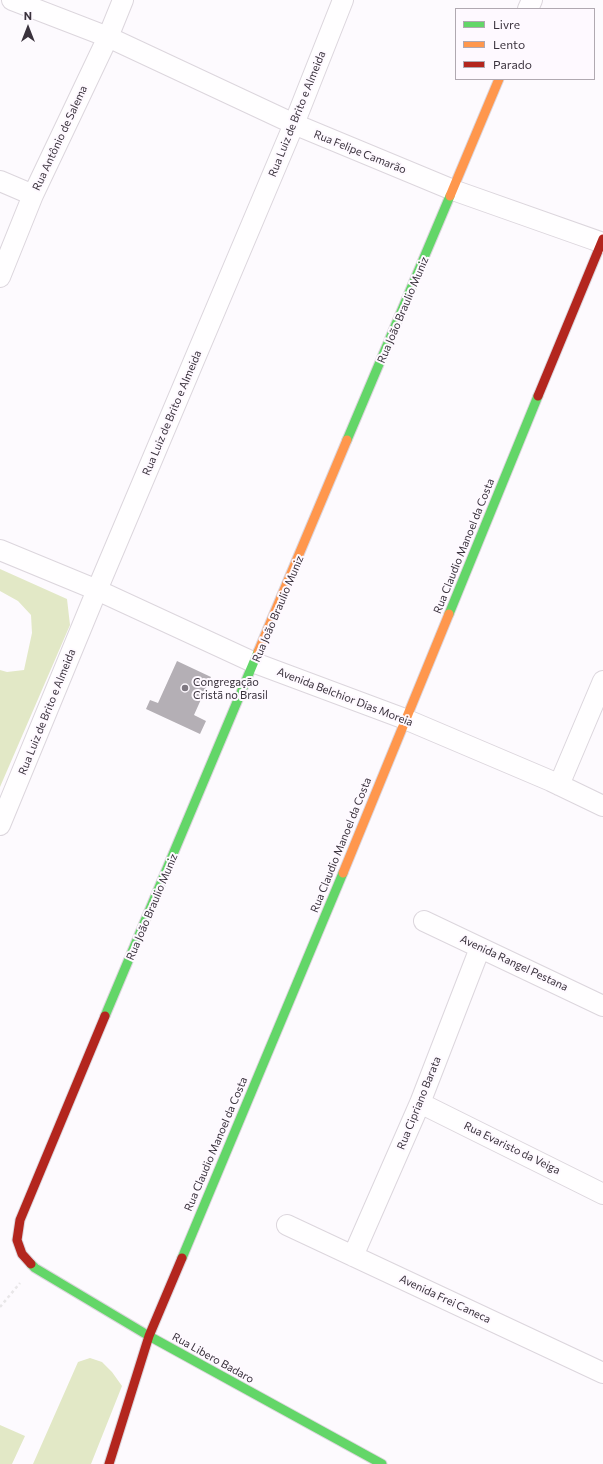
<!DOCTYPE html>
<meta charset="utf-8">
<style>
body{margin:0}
#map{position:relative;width:603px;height:1464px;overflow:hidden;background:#fdfafe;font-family:Commissioner,sans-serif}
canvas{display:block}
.legend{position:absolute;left:455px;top:8px;width:140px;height:72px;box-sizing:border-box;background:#fef9ff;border:1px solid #b0a9b1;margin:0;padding:5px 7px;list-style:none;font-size:12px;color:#3a323d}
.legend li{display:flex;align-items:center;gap:8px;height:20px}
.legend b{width:20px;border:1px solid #b0a9b1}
.north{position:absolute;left:8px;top:8px;width:40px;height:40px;-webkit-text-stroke:3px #fef9ff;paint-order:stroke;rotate:0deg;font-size:11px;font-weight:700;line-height:16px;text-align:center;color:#3a323d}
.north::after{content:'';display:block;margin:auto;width:14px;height:18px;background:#3a323d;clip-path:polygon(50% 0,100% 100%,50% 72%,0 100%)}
</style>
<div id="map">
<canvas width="603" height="1464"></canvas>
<ul class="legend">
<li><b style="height:5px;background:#63d668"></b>Livre</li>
<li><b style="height:5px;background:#ff974d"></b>Lento</li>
<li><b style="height:5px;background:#b3261e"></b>Parado</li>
</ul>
<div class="north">N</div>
</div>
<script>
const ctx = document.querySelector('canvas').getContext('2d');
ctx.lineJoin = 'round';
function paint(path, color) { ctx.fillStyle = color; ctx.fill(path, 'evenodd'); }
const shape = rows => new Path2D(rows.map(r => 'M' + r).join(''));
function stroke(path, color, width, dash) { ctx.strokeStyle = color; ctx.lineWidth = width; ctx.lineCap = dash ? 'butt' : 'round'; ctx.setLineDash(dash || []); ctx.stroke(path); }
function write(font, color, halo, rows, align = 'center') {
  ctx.font = font + ' Commissioner,sans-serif'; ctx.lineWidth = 4; ctx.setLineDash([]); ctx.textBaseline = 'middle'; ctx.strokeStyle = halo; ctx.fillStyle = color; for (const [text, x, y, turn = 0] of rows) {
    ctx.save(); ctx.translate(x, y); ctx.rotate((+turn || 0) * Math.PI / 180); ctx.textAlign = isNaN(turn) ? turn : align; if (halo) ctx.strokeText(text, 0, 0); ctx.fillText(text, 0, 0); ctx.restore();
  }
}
const green = shape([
 [0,569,67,599,70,625,0,787,0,670,7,672,24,670,32,633,31,615,18,601,0,591],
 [90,1358,102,1362,112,1372,122,1386,91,1464,33,1464,78,1362],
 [0,1425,25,1436,12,1464,0,1464]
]);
const building = shape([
 [177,661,211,677,194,715,206,721,200,734,146,709,150,700,158,703]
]);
const path = shape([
 [0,1307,20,1283]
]);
const street = shape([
 [12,0,108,37,294,124,453,190,603,243],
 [528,9,532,0],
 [0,181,33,195],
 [0,277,33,195,108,37,123,0],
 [0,550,97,590,255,663,405,719,551,781,603,806],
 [559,785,603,681],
 [0,825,97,590,294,124,343,0],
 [424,921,603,1006],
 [420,1103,603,1194],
 [287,1225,603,1373],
 [353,1256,420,1103,480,948]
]);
const fast = shape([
 [347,440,450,196],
 [449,614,538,396],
 [105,1016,258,652],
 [182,1258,343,873],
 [31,1264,35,1268,149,1336,382,1464]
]);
const slow = shape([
 [450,196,499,79],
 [258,652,347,440],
 [343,873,449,614]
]);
const jam = shape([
 [538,396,603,239],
 [31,1264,22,1254,17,1240,20,1220,105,1016],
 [109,1464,149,1336,182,1258]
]);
const markers = [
 [185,688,4,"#7e7881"]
];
const streetNames = [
 ["Rua Luiz de Brito e Almeida",297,114,-68],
 ["Rua Antônio de Salema",60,138,-65],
 ["Rua Felipe Camarão",360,152,22],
 ["Rua João Braulio Muniz",403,310,-67],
 ["Rua Luiz de Brito e Almeida",172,413,-67],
 ["Rua Claudio Manoel da Costa",464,546,-68],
 ["Rua João Braulio Muniz",278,609,-67],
 ["Avenida Belchior Dias Moreia",345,697,21],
 ["Rua Luiz de Brito e Almeida",47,712,-68],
 ["Rua Claudio Manoel da Costa",341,845,-68],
 ["Rua João Braulio Muniz",152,907,-67],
 ["Avenida Rangel Pestana",514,963,25],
 ["Rua Cipriano Barata",419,1103,-68],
 ["Rua Claudio Manoel da Costa",216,1144,-67],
 ["Rua Evaristo da Veiga",512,1148,26],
 ["Avenida Frei Caneca",445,1299,25],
 ["Rua Libero Badaro",213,1358,29]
];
const poiNames = [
 ["Congregação",193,682],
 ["Cristã no Brasil",193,695]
];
paint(green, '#e2e8c6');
paint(building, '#b4afb5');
stroke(street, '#dcd6dd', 22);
stroke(fast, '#dcd6dd', 11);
stroke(slow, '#dcd6dd', 11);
stroke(jam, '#dcd6dd', 11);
stroke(path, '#e8e6e8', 2.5, [3, 3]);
stroke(street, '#fffeff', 20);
stroke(fast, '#63d668', 9);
stroke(slow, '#ff974d', 9);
stroke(jam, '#b3261e', 9);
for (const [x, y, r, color] of markers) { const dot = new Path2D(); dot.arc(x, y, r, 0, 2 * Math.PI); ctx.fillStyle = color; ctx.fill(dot); stroke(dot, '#fef9ff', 1.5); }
write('11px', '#3a323d', '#fef9ff', streetNames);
write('11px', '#3a323d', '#fef9ff', poiNames, 'left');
</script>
